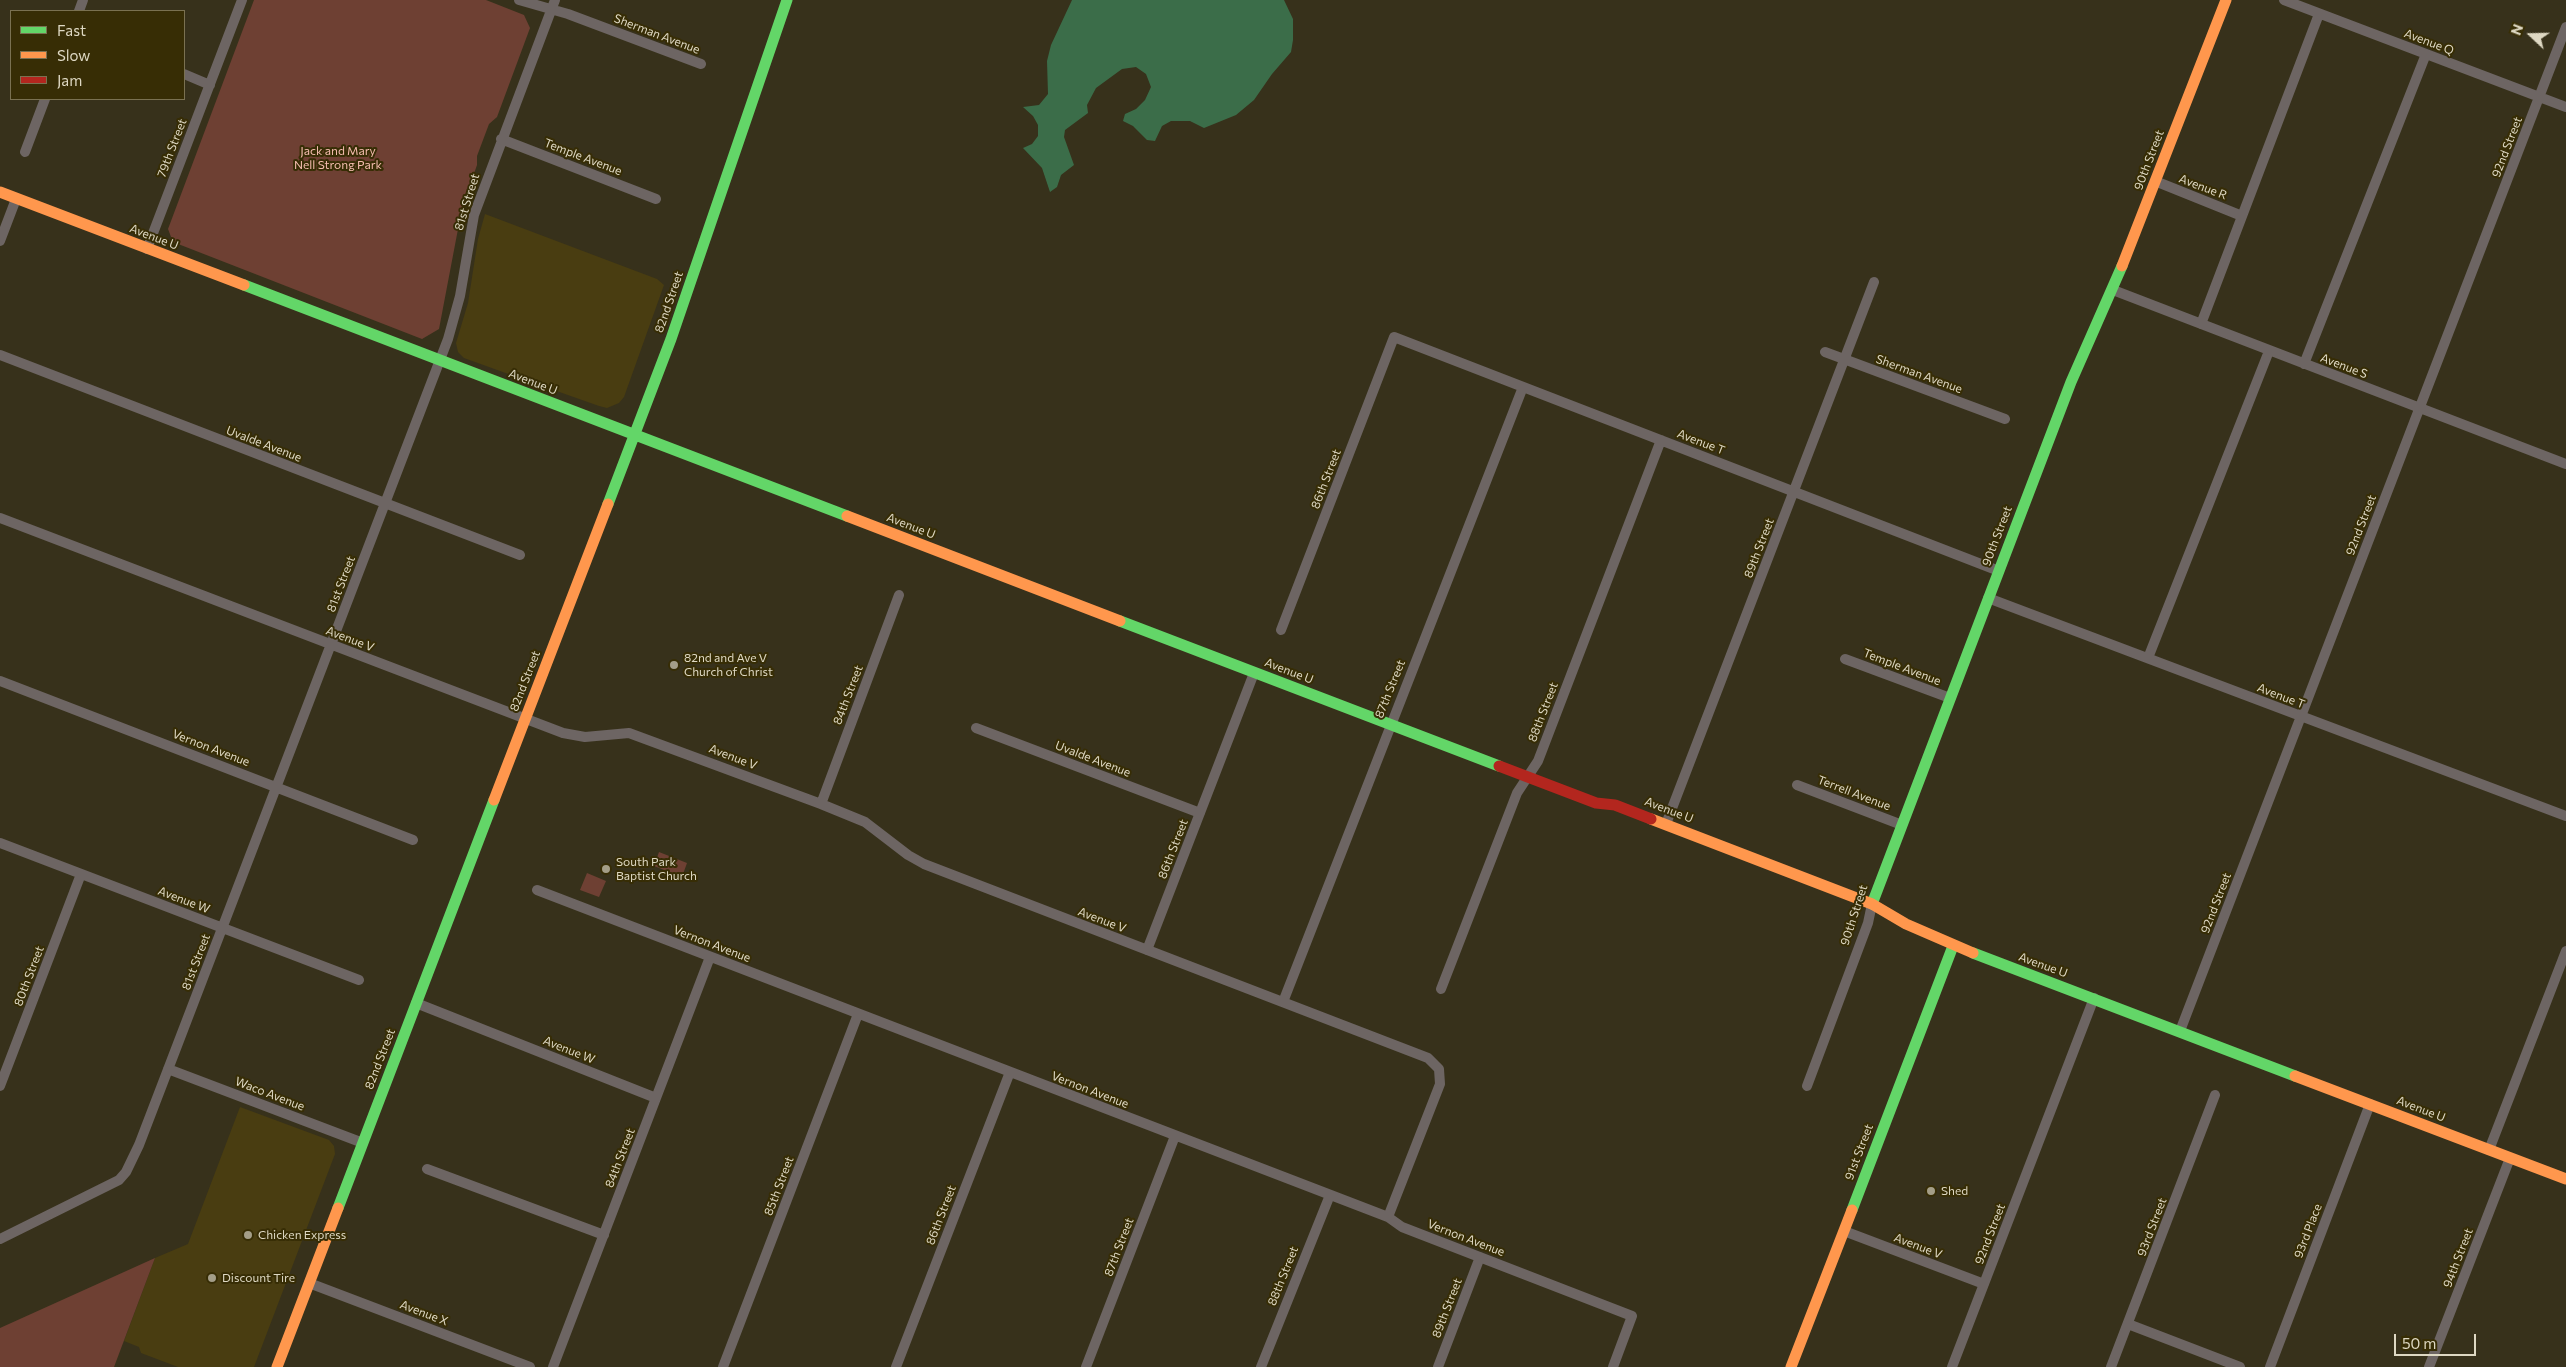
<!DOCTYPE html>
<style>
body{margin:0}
#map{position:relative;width:2566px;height:1367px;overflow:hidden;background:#37311b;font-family:Commissioner,sans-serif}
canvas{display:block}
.legend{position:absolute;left:10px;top:10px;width:175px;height:90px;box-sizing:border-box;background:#372d05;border:1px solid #7a7151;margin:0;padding:6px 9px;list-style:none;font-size:15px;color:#ded8c3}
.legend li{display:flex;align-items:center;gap:10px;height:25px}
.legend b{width:25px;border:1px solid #7a7151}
.north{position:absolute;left:2506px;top:10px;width:50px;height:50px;-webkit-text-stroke:4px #372d05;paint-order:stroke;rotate:291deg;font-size:14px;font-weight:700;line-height:20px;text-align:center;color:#ded8c3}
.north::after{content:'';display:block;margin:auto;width:18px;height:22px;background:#ded8c3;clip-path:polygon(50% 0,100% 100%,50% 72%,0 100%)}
.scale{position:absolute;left:2394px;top:1334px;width:82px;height:22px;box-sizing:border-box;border:2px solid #ded8c3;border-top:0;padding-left:6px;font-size:15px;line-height:18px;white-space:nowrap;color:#ded8c3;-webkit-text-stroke:4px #372d05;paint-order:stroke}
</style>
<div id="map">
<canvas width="2566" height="1367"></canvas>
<ul class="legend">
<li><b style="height:6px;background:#63d668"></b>Fast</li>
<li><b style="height:6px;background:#ff974d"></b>Slow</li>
<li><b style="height:6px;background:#b3261e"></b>Jam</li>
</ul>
<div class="north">N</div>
<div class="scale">50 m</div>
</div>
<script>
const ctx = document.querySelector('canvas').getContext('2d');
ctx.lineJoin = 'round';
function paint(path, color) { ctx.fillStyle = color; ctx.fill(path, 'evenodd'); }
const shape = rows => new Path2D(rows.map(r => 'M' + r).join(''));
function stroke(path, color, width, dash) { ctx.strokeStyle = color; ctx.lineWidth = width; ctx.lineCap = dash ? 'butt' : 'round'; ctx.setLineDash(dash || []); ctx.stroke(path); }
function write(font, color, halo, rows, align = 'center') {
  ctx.font = font + ' Commissioner,sans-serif'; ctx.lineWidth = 4; ctx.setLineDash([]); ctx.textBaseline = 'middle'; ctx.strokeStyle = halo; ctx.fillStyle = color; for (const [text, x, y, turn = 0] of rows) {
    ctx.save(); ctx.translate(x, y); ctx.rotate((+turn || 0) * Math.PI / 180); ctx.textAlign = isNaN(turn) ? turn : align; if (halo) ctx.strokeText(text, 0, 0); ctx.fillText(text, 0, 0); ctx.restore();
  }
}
const built = shape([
 [485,214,657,279,664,285,624,397,619,403,607,408,599,406,500,371,464,358,458,352,456,343,468,303,478,239],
 [240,1107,329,1140,334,1146,335,1154,254,1367,178,1367,141,1353,139,1347,124,1341,155,1258,188,1244]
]);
const green = shape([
 [254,0,486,0,524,15,530,28,497,117,489,124,477,156,477,165,462,208,439,329,422,339,173,242,168,229],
 [659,852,687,863,682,877,654,866],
 [587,873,606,881,599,897,580,890],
 [155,1258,114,1367,0,1367,0,1328]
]);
const water = shape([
 [1072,0,1284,0,1293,19,1293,40,1291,52,1272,74,1254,100,1236,115,1204,128,1190,121,1171,121,1162,126,1155,141,1147,140,1133,126,1123,121,1125,114,1136,109,1145,100,1151,87,1146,74,1136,67,1122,69,1096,88,1087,105,1088,113,1065,130,1064,137,1074,165,1061,175,1057,187,1050,192,1042,168,1023,148,1032,144,1038,136,1038,125,1033,116,1023,107,1039,105,1048,94,1047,61,1051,45]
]);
const street = shape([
 [519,0,568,14,701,64],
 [2284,0,2566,107],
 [79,11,83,0],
 [184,74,210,85],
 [501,139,656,199],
 [25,152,45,99],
 [2155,181,2242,216],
 [0,241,16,199],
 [147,249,242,0],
 [2113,290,2566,464],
 [2201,324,2319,14],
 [1825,352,2005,419],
 [0,355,520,555],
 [2304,364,2426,54],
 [0,518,563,733,585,737,629,733,821,804,865,822,908,855,924,864,1428,1058,1439,1069,1440,1084,1388,1217],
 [1988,598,2566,816],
 [1281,630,1394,337,1999,571],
 [2148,658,2269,351],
 [1845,659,1950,698],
 [0,681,413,840],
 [976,728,1200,813],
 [1797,785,1902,825],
 [821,804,899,595],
 [1666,824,1874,282],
 [0,843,359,980],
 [537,890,1388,1217,1402,1227,1632,1316,1613,1367],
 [1147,950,1254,673],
 [1441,989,1517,793,1538,761,1661,440],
 [1283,1002,1523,387],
 [416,1003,656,1098],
 [2180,1031,2566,27],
 [168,1069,363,1143],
 [0,1086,81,874],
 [1807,1086,1868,923,1872,904],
 [2489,1150,2566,951],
 [427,1169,604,1235],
 [1844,1231,1984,1284],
 [0,1239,119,1180,126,1172,139,1145,448,339,460,296,474,215,555,0],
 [309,1283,530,1367],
 [2128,1324,2240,1367],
 [553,1367,710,957],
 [723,1367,858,1014],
 [896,1367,1010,1072],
 [1086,1367,1175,1136],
 [1261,1367,1330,1195],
 [1438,1367,1480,1257],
 [1952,1367,2094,998],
 [2111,1367,2215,1095],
 [2270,1367,2370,1104],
 [2429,1367,2510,1158]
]);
const fast = shape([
 [244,285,847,516],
 [608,504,671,339,787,0],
 [1120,621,1499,766],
 [1872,904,2071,382,2122,266],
 [1973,953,2295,1076],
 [338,1208,494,800],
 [1852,1210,1953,946]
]);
const slow = shape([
 [0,192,244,285],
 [2122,266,2226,0],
 [847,516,1120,621],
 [494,800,608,504],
 [1651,819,1872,904,1906,924,1973,953],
 [2295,1076,2566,1179],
 [277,1367,338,1208],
 [1791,1367,1852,1210]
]);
const jam = shape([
 [1499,766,1596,803,1615,805,1651,819]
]);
const markers = [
 [674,665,5,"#a49e88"],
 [606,869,5,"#a49e88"],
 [1931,1191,5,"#a49e88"],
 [248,1235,5,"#a49e88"],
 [212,1278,5,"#a49e88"]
];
const streetNames = [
 ["Sherman Avenue",657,34,21],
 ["Avenue Q",2429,42,21],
 ["92nd Street",2507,147,-69],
 ["79th Street",172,148,-69],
 ["Temple Avenue",583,157,21],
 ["90th Street",2149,160,-69],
 ["Avenue R",2203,187,21],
 ["81st Street",467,202,-73],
 ["Avenue U",154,237,21],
 ["82nd Street",669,302,-71],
 ["Avenue S",2344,366,21],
 ["Sherman Avenue",1919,374,20],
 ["Avenue U",533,382,21],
 ["Avenue T",1701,442,21],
 ["Uvalde Avenue",264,444,21],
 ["86th Street",1326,479,-69],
 ["92nd Street",2361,525,-69],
 ["Avenue U",911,526,21],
 ["90th Street",1997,536,-69],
 ["89th Street",1759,548,-69],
 ["81st Street",341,584,-69],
 ["Avenue V",350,639,21],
 ["Temple Avenue",1902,667,21],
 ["Avenue U",1289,671,21],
 ["82nd Street",525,681,-69],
 ["87th Street",1390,689,-68],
 ["84th Street",848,695,-69],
 ["Avenue T",2281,696,21],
 ["88th Street",1543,712,-69],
 ["Vernon Avenue",211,748,21],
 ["Avenue V",733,757,21],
 ["Uvalde Avenue",1093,759,21],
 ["Terrell Avenue",1854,793,21],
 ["Avenue U",1669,810,21],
 ["86th Street",1173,849,-69],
 ["Avenue W",184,900,21],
 ["92nd Street",2216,903,-69],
 ["90th Street",1854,915,-72],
 ["Avenue V",1102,920,21],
 ["Vernon Avenue",712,944,21],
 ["81st Street",196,962,-69],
 ["Avenue U",2043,965,20],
 ["80th Street",29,976,-69],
 ["Avenue W",569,1050,22],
 ["82nd Street",380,1059,-69],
 ["Vernon Avenue",1090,1090,21],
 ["Waco Avenue",270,1094,21],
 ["Avenue U",2421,1109,21],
 ["91st Street",1859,1152,-69],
 ["84th Street",620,1158,-69],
 ["85th Street",779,1186,-69],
 ["86th Street",941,1215,-69],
 ["93rd Street",2152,1227,-69],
 ["93rd Place",2308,1231,-69],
 ["92nd Street",1990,1234,-69],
 ["Vernon Avenue",1466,1238,21],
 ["Avenue V",1918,1246,21],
 ["87th Street",1119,1247,-69],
 ["94th Street",2458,1258,-69],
 ["88th Street",1283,1276,-68],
 ["89th Street",1447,1308,-69],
 ["Avenue X",424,1313,21]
];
const parkNames = [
 ["Jack and Mary",338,151],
 ["Nell Strong Park",338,165]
];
const poiNames = [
 ["82nd and Ave V",684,658],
 ["Church of Christ",684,672],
 ["South Park",616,862],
 ["Baptist Church",616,876],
 ["Shed",1941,1191],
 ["Chicken Express",258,1235],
 ["Discount Tire",222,1278]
];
paint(built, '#493d11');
paint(green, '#6e4033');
paint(water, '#3b6d49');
stroke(street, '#6d6563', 10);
stroke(fast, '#63d668', 11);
stroke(slow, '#ff974d', 11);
stroke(jam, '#b3261e', 11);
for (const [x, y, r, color] of markers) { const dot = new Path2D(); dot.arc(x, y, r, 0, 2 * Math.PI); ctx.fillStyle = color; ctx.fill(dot); stroke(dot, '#372d05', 2); }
write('12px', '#ded8c3', '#372d05', streetNames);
write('12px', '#f5bcaf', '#372d05', parkNames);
write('12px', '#ded8c3', '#372d05', poiNames, 'left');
</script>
